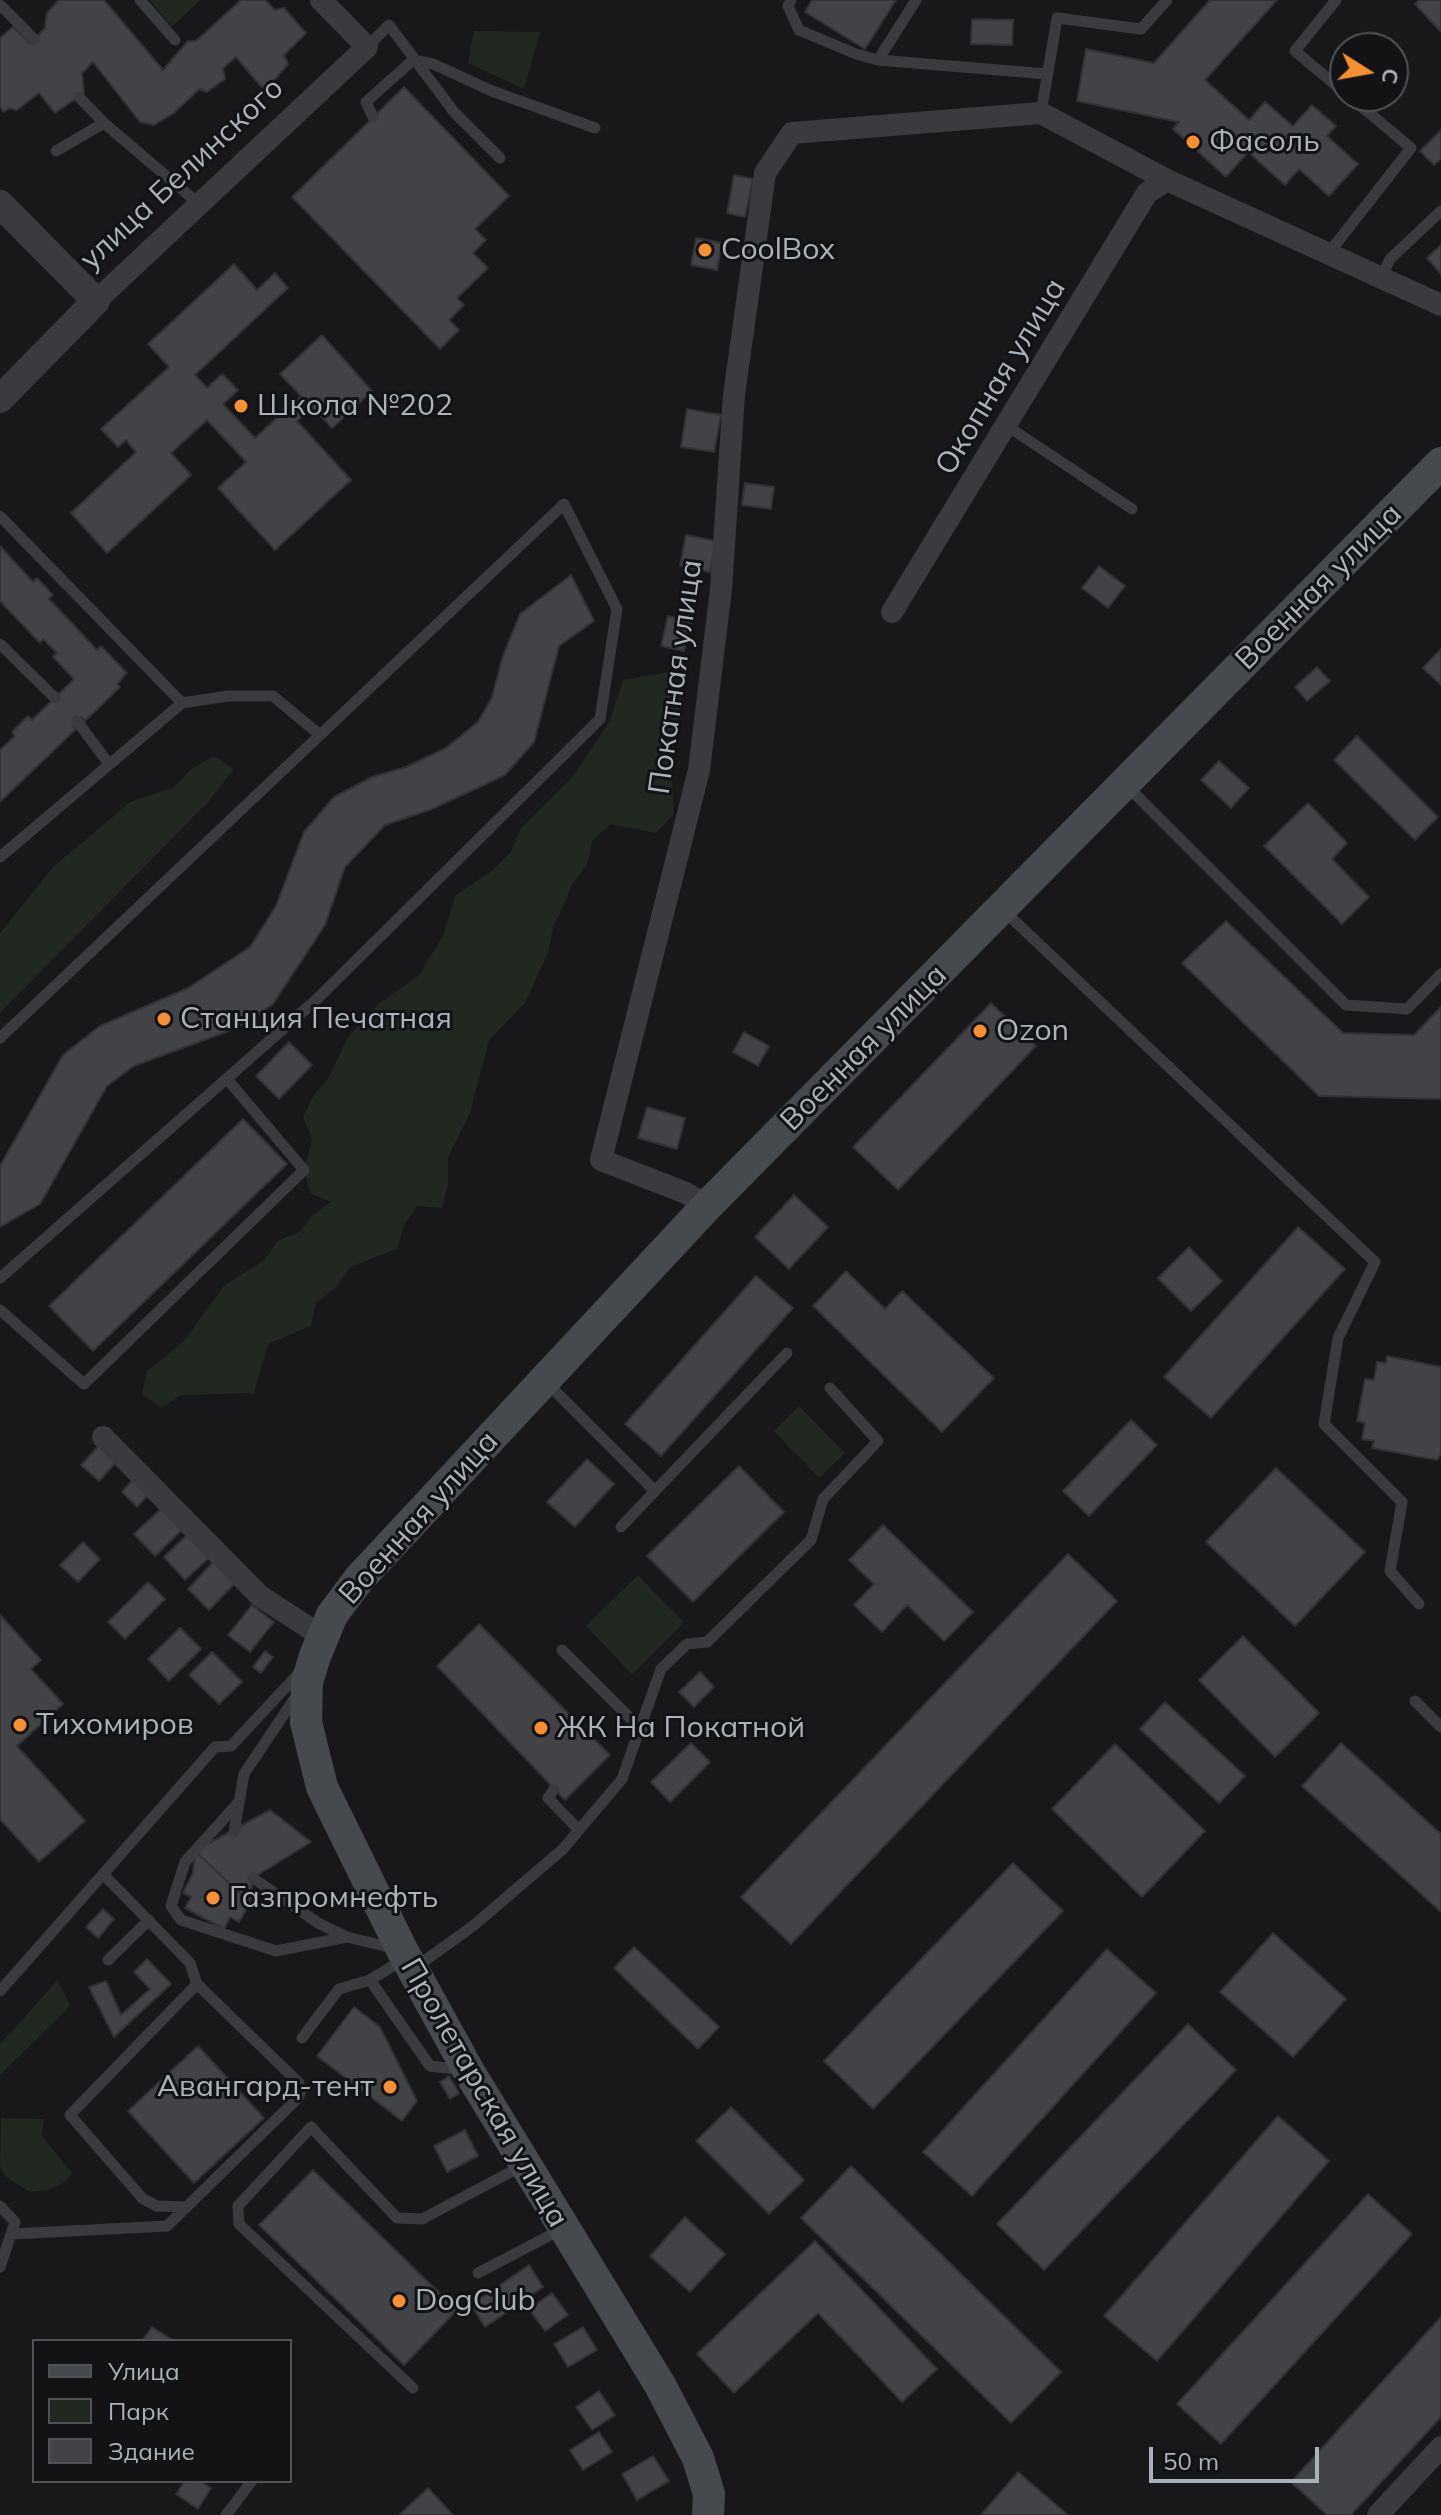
<!DOCTYPE html>
<meta charset="utf-8">
<style>
body{margin:0}
#map{position:relative;width:1441px;height:2515px;overflow:hidden;background:#18181a;font-family:Mulish,sans-serif}
canvas{display:block}
.legend{position:absolute;left:32px;top:2339px;width:260px;height:144px;box-sizing:border-box;background:#131315;border:2px solid #4f5357;margin:0;padding:10px 14px;list-style:none;font-size:24px;color:#aab2ba}
.legend li{display:flex;align-items:center;gap:16px;height:40px}
.legend b{width:40px;border:2px solid #4f5357}
.north{position:absolute;left:1329px;top:32px;width:80px;height:80px;box-sizing:border-box;background:#131315;border:2px solid #4f5357;border-radius:50%;rotate:101deg;font-size:22px;font-weight:700;line-height:32px;text-align:center;color:#aab2ba}
.north::after{content:'';display:block;margin:auto;width:28px;height:36px;background:#f89031;clip-path:polygon(50% 0,100% 100%,50% 72%,0 100%)}
.scale{position:absolute;left:1149px;top:2447px;width:170px;height:36px;box-sizing:border-box;border:4px solid #aab2ba;border-top:0;padding-left:10px;font-size:24px;line-height:28px;white-space:nowrap;color:#aab2ba;-webkit-text-stroke:6px #131315;paint-order:stroke}
</style>
<div id="map">
<canvas width="1441" height="2515"></canvas>
<ul class="legend">
<li><b style="height:10px;background:#464a4f"></b>Улица</li>
<li><b style="height:22px;background:#20281f"></b>Парк</li>
<li><b style="height:22px;background:#424347"></b>Здание</li>
</ul>
<div class="north">С</div>
<div class="scale">50 m</div>
</div>
<script>
const ctx = document.querySelector('canvas').getContext('2d');
ctx.lineJoin = 'round';
function paint(path, color) { ctx.fillStyle = color; ctx.fill(path, 'evenodd'); }
const shape = rows => new Path2D(rows.map(r => 'M' + r).join(''));
function stroke(path, color, width, dash) { ctx.strokeStyle = color; ctx.lineWidth = width; ctx.lineCap = dash ? 'butt' : 'round'; ctx.setLineDash(dash || []); ctx.stroke(path); }
function write(font, color, halo, rows, align = 'center') {
  ctx.font = font + ' Mulish,sans-serif'; ctx.lineWidth = 6; ctx.setLineDash([]); ctx.textBaseline = 'middle'; ctx.strokeStyle = halo; ctx.fillStyle = color; for (const [text, x, y, turn = 0] of rows) {
    ctx.save(); ctx.translate(x, y); ctx.rotate((+turn || 0) * Math.PI / 180); ctx.textAlign = isNaN(turn) ? turn : align; if (halo) ctx.strokeText(text, 0, 0); ctx.fillText(text, 0, 0); ctx.restore();
  }
}
const green = shape([
 [150,0,200,0,172,27],
 [474,31,540,32,524,89,468,63],
 [670,672,682,694,671,765,674,814,656,833,610,824,592,841,587,865,573,883,553,928,548,953,525,1003,489,1040,470,1113,448,1157,448,1184,442,1208,417,1206,404,1225,397,1249,350,1267,336,1288,316,1302,311,1326,268,1344,254,1393,182,1395,161,1408,142,1394,147,1371,183,1342,224,1286,264,1260,278,1241,299,1232,313,1215,331,1202,310,1193,304,1170,312,1139,303,1117,314,1095,328,1079,348,1037,380,1003,419,975,444,934,455,896,494,869,511,852,520,830,571,779,609,722,623,680],
 [214,756,234,769,208,802,0,1013,0,933,53,867,130,802,174,787,192,768],
 [799,1406,845,1453,819,1478,774,1431],
 [638,1575,684,1622,632,1674,586,1626],
 [58,1980,70,2006,0,2075,0,2044],
 [1,2118,44,2119,42,2136,72,2173,66,2181,49,2190,30,2192,6,2177,0,2167]
]);
const building = shape([
 [59,0,104,0,163,70,188,41,196,41,241,0,265,0,275,10,284,8,306,33,284,55,288,64,265,91,236,57,223,68,225,79,207,92,199,89,174,113,154,125,140,122,93,62,82,73,84,93,55,113,39,93,17,110,9,108,4,112,0,107,0,38,13,27,30,43,45,28,47,13,59,0],
 [812,0,896,0,865,49,805,12,812,0],
 [1210,0,1277,0,1205,80,1249,120,1265,102,1293,126,1312,105,1336,126,1327,136,1358,164,1329,196,1299,169,1285,185,1248,152,1226,177,1173,129,1179,122,1077,101,1086,49,1154,63,1210,0],
 [1419,0,1441,0,1441,32,1415,4,1419,0],
 [972,19,1013,20,1012,45,971,44,972,19],
 [404,87,509,196,475,229,486,240,473,253,488,268,457,298,464,305,449,320,459,330,440,349,292,197,404,87],
 [1441,130,1441,159,1434,165,1420,151,1441,130],
 [734,175,753,179,745,217,727,213,734,175],
 [696,238,722,243,717,270,691,265,696,238],
 [1441,245,1441,274,1427,258,1441,245],
 [234,264,257,290,275,273,288,288,195,375,207,388,222,374,238,390,223,404,255,438,301,396,280,374,322,335,372,391,332,428,312,407,297,421,351,480,275,550,218,488,246,462,207,420,171,453,191,475,107,553,71,513,136,452,126,440,118,447,101,429,169,367,148,344,234,264],
 [687,409,721,415,714,452,681,447,687,409],
 [745,483,774,487,771,509,742,505,745,483],
 [686,535,716,541,710,572,680,566,686,535],
 [0,546,33,582,37,578,53,595,49,599,97,650,101,646,127,673,117,684,120,687,85,721,82,717,77,721,73,726,76,729,0,802,0,750,15,736,12,732,28,716,32,720,74,679,53,657,57,653,43,639,40,643,0,601,0,546],
 [1099,566,1125,586,1108,608,1082,588,1099,566],
 [571,575,594,621,559,646,534,742,505,775,432,809,385,825,345,867,325,925,273,1004,239,1027,134,1066,107,1086,40,1204,0,1227,0,1166,63,1055,100,1026,188,988,250,947,276,906,304,832,334,797,372,777,406,767,446,748,478,722,492,697,503,656,520,614,571,575],
 [668,616,691,622,684,651,661,646,668,616],
 [1441,649,1441,685,1423,668,1441,649],
 [1317,667,1330,681,1307,701,1295,687,1317,667],
 [1357,736,1438,817,1415,840,1334,760,1357,736],
 [1219,761,1249,788,1231,808,1201,780,1219,761],
 [1308,803,1347,843,1332,859,1369,897,1342,924,1264,846,1308,803],
 [1226,921,1343,1033,1414,1035,1441,1007,1441,1099,1319,1096,1182,963,1226,921],
 [991,1003,1036,1046,898,1190,853,1147,991,1003],
 [744,1032,769,1046,758,1066,733,1052,744,1032],
 [289,1042,312,1065,279,1099,256,1076,289,1042],
 [647,1107,685,1118,677,1149,638,1138,647,1107],
 [243,1119,287,1164,93,1351,49,1306,243,1119],
 [794,1195,828,1227,789,1269,755,1237,794,1195],
 [1298,1227,1345,1269,1211,1418,1164,1377,1298,1227],
 [1189,1247,1222,1281,1191,1311,1158,1278,1189,1247],
 [846,1271,885,1309,902,1291,994,1378,942,1432,813,1306,846,1271],
 [756,1276,793,1308,661,1456,625,1424,756,1276],
 [1387,1356,1441,1367,1441,1454,1437,1460,1372,1448,1374,1441,1362,1439,1365,1423,1357,1421,1365,1379,1374,1380,1377,1362,1386,1363,1387,1356],
 [1131,1420,1157,1445,1089,1516,1063,1491,1131,1420],
 [102,1442,120,1458,99,1481,81,1465,102,1442],
 [587,1459,614,1484,575,1527,547,1502,587,1459],
 [739,1466,784,1512,693,1602,647,1556,739,1466],
 [1276,1468,1365,1552,1295,1626,1206,1542,1276,1468],
 [137,1475,153,1490,137,1507,122,1492,137,1475],
 [164,1506,184,1528,155,1556,134,1534,164,1506],
 [883,1525,973,1612,944,1641,907,1605,882,1632,854,1605,874,1584,849,1560,883,1525],
 [192,1530,214,1553,185,1580,164,1557,192,1530],
 [83,1542,100,1559,78,1582,60,1565,83,1542],
 [1068,1554,1117,1601,791,1944,741,1897,1068,1554],
 [217,1558,239,1579,209,1610,188,1589,217,1558],
 [148,1582,165,1599,125,1639,108,1622,148,1582],
 [252,1605,274,1622,250,1652,228,1635,252,1605],
 [0,1615,41,1660,31,1669,63,1704,17,1746,85,1821,39,1862,0,1819,0,1615],
 [479,1624,610,1755,565,1800,437,1666,479,1624],
 [180,1628,201,1649,169,1681,148,1659,180,1628],
 [1243,1636,1319,1713,1275,1757,1199,1680,1243,1636],
 [265,1651,273,1657,261,1673,253,1667,265,1651],
 [212,1652,242,1682,219,1704,189,1675,212,1652],
 [700,1672,714,1687,694,1707,679,1692,700,1672],
 [1165,1702,1245,1776,1219,1803,1140,1729,1165,1702],
 [691,1743,710,1762,670,1802,651,1782,691,1743],
 [1341,1743,1441,1834,1441,1912,1302,1786,1341,1743],
 [1115,1744,1205,1831,1142,1897,1052,1809,1115,1744],
 [270,1810,311,1842,253,1878,250,1903,195,1851,270,1810],
 [195,1851,250,1903,239,1922,230,1917,224,1929,185,1908,191,1897,183,1893,193,1873,195,1851],
 [1013,1863,1063,1911,873,2109,824,2061,1013,1863],
 [103,1909,114,1919,98,1938,86,1927,103,1909],
 [1273,1933,1346,1999,1293,2057,1220,1992,1273,1933],
 [634,1947,719,2027,698,2049,614,1968,634,1947],
 [1107,1949,1156,1993,972,2196,923,2152,1107,1949],
 [147,1959,171,1984,114,2037,89,1987,106,1981,121,2015,150,1989,134,1972,147,1959],
 [354,2007,380,2027,417,2101,402,2121,317,2056,354,2007],
 [1188,2024,1236,2070,1044,2270,997,2224,1188,2024],
 [198,2046,264,2118,194,2183,128,2111,198,2046],
 [449,2076,459,2093,450,2099,440,2082,449,2076],
 [731,2107,804,2180,769,2214,696,2141,731,2107],
 [1278,2116,1329,2161,1157,2361,1104,2316,1278,2116],
 [465,2130,478,2156,447,2172,434,2146,465,2130],
 [851,2166,1061,2372,1011,2423,801,2218,851,2166],
 [313,2170,457,2310,404,2365,259,2225,313,2170],
 [1368,2194,1412,2234,1221,2444,1177,2404,1368,2194],
 [685,2217,725,2254,690,2292,650,2256,685,2217],
 [815,2241,937,2369,902,2402,818,2313,734,2393,697,2354,815,2241],
 [529,2265,543,2287,485,2327,471,2305,529,2265],
 [552,2293,568,2315,545,2331,529,2309,552,2293],
 [1441,2317,1441,2417,1351,2515,1327,2515,1291,2482,1441,2317],
 [152,2327,174,2341,142,2341,152,2327],
 [583,2327,597,2350,568,2367,554,2344,583,2327],
 [599,2391,615,2415,592,2430,576,2407,599,2391],
 [599,2432,612,2452,583,2470,570,2450,599,2432],
 [653,2456,669,2481,637,2500,622,2474,653,2456],
 [1018,2472,1068,2515,981,2515,1018,2472],
 [185,2481,200,2481,211,2488,198,2509,176,2494,185,2481],
 [428,2488,453,2515,401,2515,400,2514,428,2488]
]);
const service = shape([
 [140,0,175,40],
 [791,0,788,6,799,30,856,54,878,60,1047,74],
 [1336,0,1295,51,1345,93],
 [0,5,34,39],
 [367,47,389,25,454,112,500,158],
 [878,60,916,0],
 [79,97,104,123,199,204],
 [1041,113,1057,18,1141,29,1167,0],
 [373,117,366,102,413,60,433,64,492,91,595,128],
 [56,151,104,123],
 [1328,254,1411,148,1349,96],
 [1381,278,1390,259,1441,211],
 [1007,426,1132,509],
 [0,516,182,703,0,857],
 [0,644,55,698],
 [182,703,228,696,273,696,320,735],
 [77,721,109,764],
 [1125,784,1346,1005,1407,1009,1441,974],
 [1002,909,1375,1262,1338,1338,1324,1424,1402,1502,1390,1571,1419,1604],
 [0,1038,564,504,617,609,600,719,316,1000,0,1278],
 [0,1310,84,1384,304,1170,227,1079],
 [545,1381,655,1491,621,1527],
 [655,1491,787,1353],
 [562,1650,642,1730],
 [1415,1701,1441,1727],
 [554,1789,548,1798,579,1830],
 [238,1803,185,1862,171,1906,181,1920,276,1951,347,1937],
 [234,1832,244,1774,299,1692],
 [253,1878,318,1923,347,1937,393,1948],
 [406,1958,370,1980,430,2066,462,2070],
 [108,1960,149,1920],
 [416,1967,473,1926,563,1849,622,1779,661,1669,687,1644,707,1642,811,1540,823,1499,878,1441,830,1388],
 [0,1991,215,1747,231,1746,301,1671],
 [302,2038,339,1989,370,1980],
 [0,2206,15,2222,0,2267],
 [187,2207,157,2206,143,2199,70,2115,197,1984],
 [12,2234,167,2226,298,2098,301,2090,299,2083,197,1984,190,1963,103,1874],
 [478,2273,562,2229],
 [413,2388,239,2224,238,2206,311,2127,397,2218,422,2219,522,2166],
 [226,2515,252,2481]
]);
const minor = shape([
 [96,301,367,47,321,0],
 [892,612,1147,193,1167,180],
 [707,1206,686,1193,601,1160,699,770,721,589,734,395,765,173,792,133,1041,113,1167,180,1441,305],
 [103,1437,260,1596,323,1637],
 [1378,2515,1441,2447]
]);
const tertiary = shape([
 [0,204,96,301,0,399]
]);
const secondary = shape([
 [708,2515,709,2494,698,2458,660,2385,468,2070,402,1950,322,1787,306,1722,307,1682,315,1656,332,1615,359,1579,707,1206,1441,463]
]);
const markers = [
 [1193,142,8,"#f89031"],
 [705,250,8,"#f89031"],
 [241,406,8,"#f89031"],
 [164,1019,8,"#f89031"],
 [980,1031,8,"#f89031"],
 [20,1725,8,"#f89031"],
 [541,1728,8,"#f89031"],
 [213,1898,8,"#f89031"],
 [390,2087,8,"#f89031"],
 [399,2301,8,"#f89031"]
];
const poiNames = [
 ["Фасоль",1209,142],
 ["CoolBox",721,250],
 ["Школа №202",257,406],
 ["Станция Печатная",180,1019],
 ["Ozon",996,1031],
 ["Тихомиров",36,1725],
 ["ЖК На Покатной",557,1728],
 ["Газпромнефть",229,1898],
 ["Авангард-тент",374,2087,"right"],
 ["DogClub",415,2301]
];
const streetNames = [
 ["улица Белинского",182,174,-43],
 ["Окопная улица",1001,377,-59],
 ["Военная улица",1319,587,-45],
 ["Покатная улица",676,677,-82],
 ["Военная улица",864,1048,-45],
 ["Военная улица",419,1518,-48],
 ["Пролетарская улица",484,2093,60]
];
paint(green, '#20281f');
paint(building, '#424347');
stroke(building, '#323236', 2);
stroke(service, '#393b3f', 11);
stroke(minor, '#393b3f', 22);
stroke(tertiary, '#393b3f', 28);
stroke(secondary, '#464a4f', 32);
for (const [x, y, r, color] of markers) { const dot = new Path2D(); dot.arc(x, y, r, 0, 2 * Math.PI); ctx.fillStyle = color; ctx.fill(dot); stroke(dot, '#131315', 3); }
write('30px', '#aab2ba', '#131315', poiNames, 'left');
write('30px', '#aab2ba', '#131315', streetNames);
</script>
